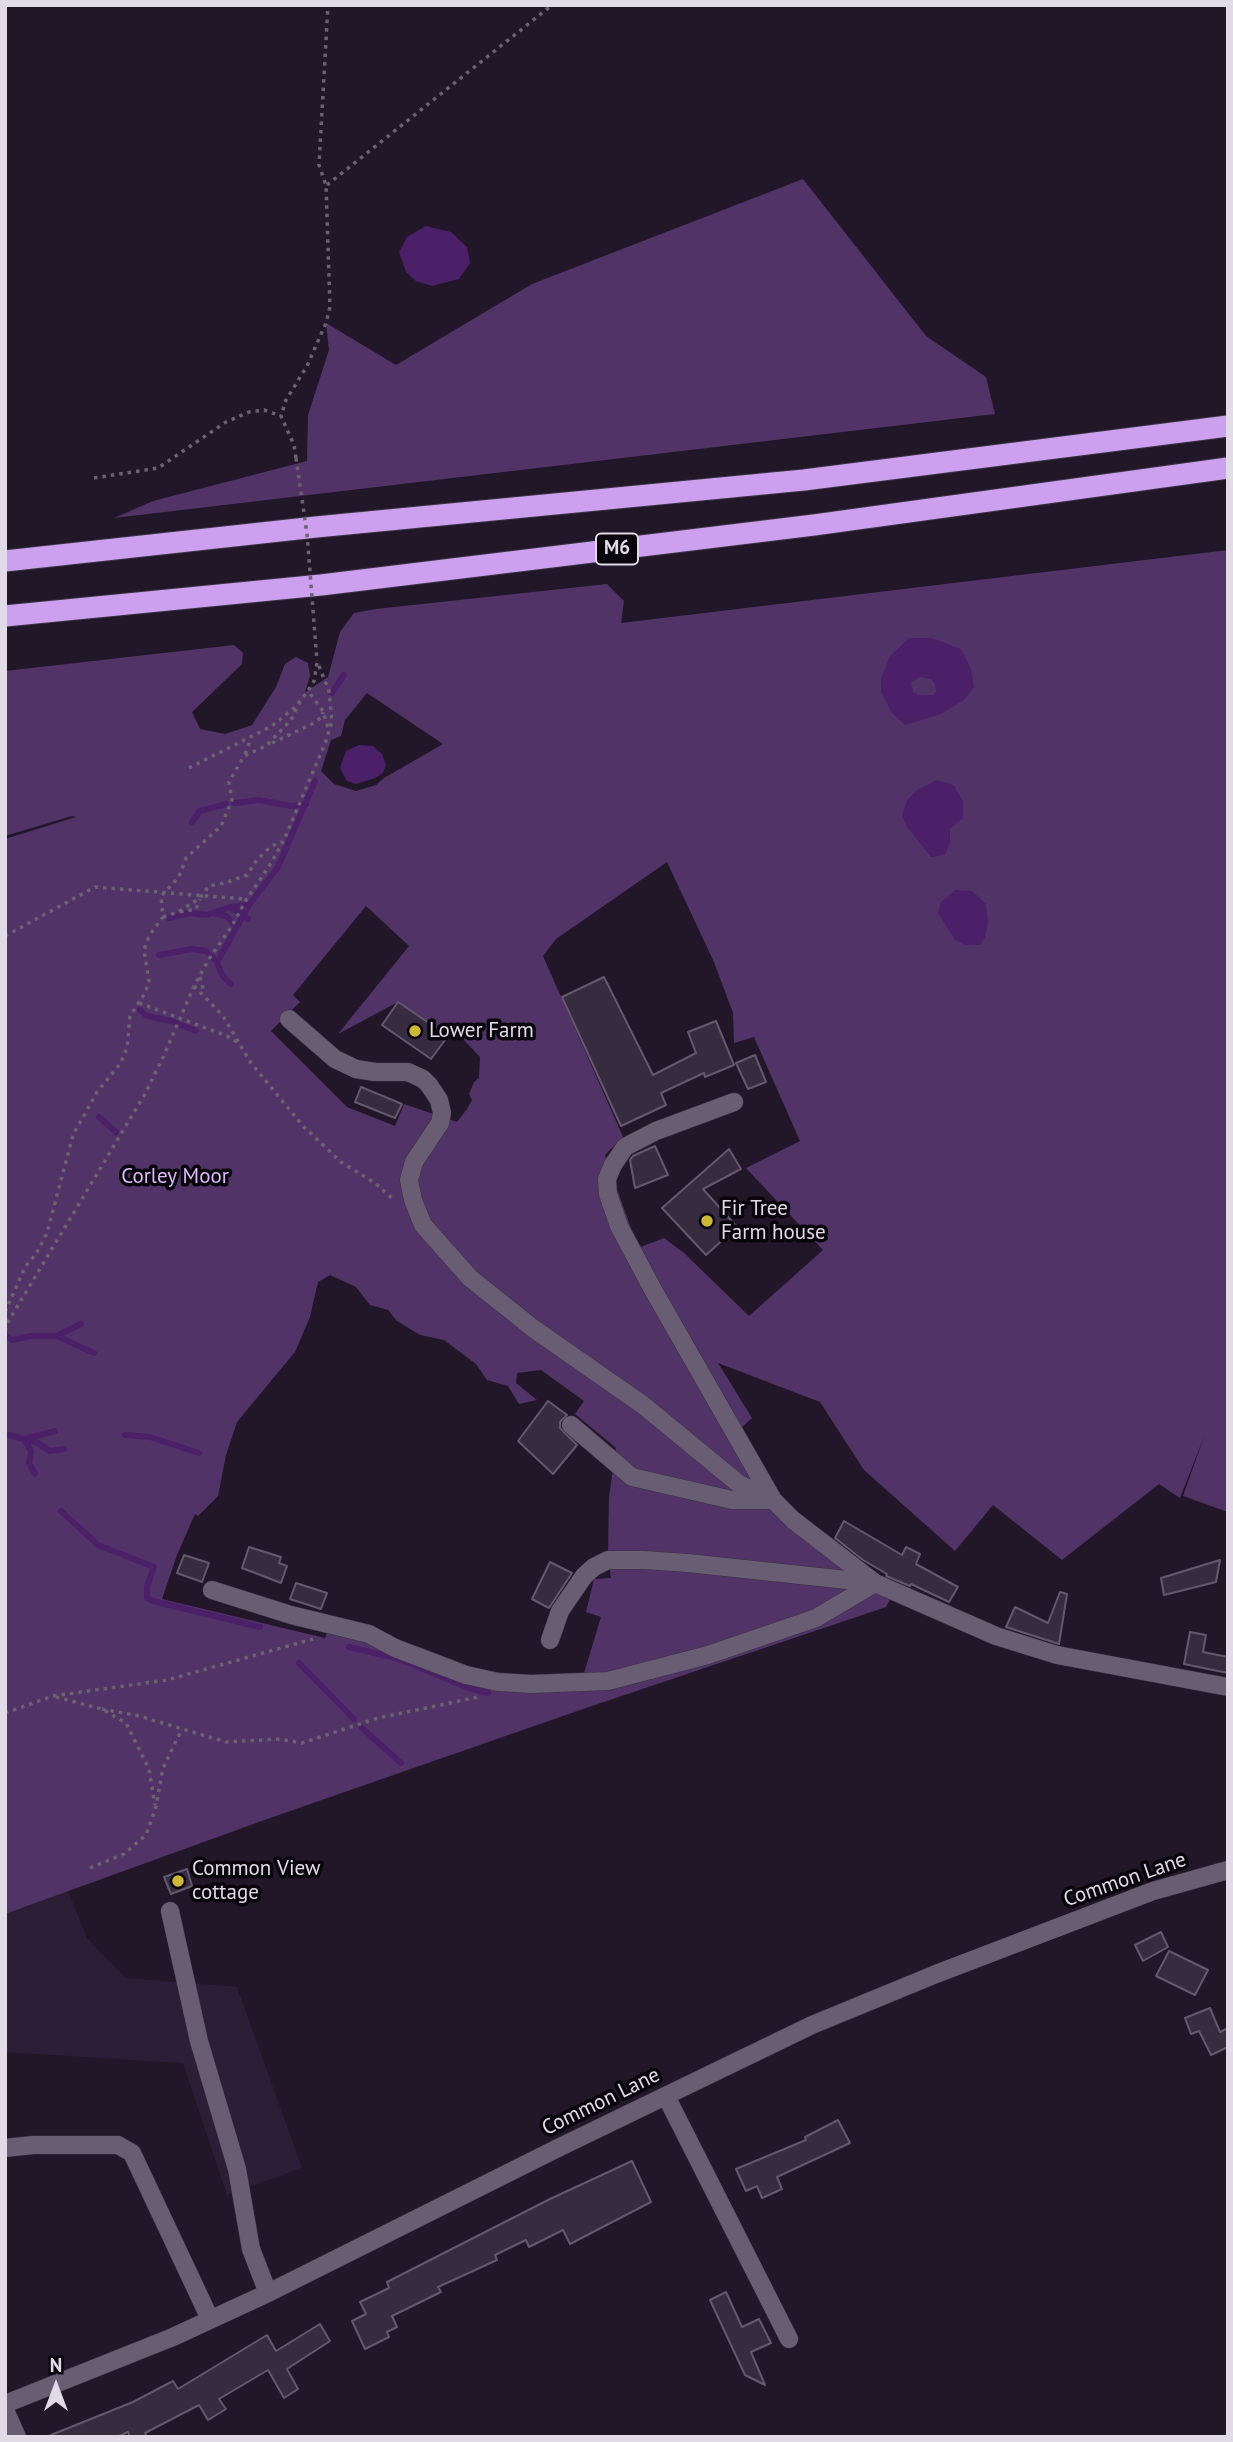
<!DOCTYPE html>
<style>
body{margin:0}
#map{position:relative;width:1233px;height:2442px;overflow:hidden;background:#211729;font-family:"PT Sans",sans-serif}
canvas{display:block}
.frame{position:absolute;inset:0;border:7px solid #e1dae7;pointer-events:none}
.north{position:absolute;left:21px;top:2351px;width:70px;height:70px;-webkit-text-stroke:5px #08050c;paint-order:stroke;rotate:0deg;font-size:19px;font-weight:700;line-height:28px;text-align:center;color:#e1dae7}
.north::after{content:'';display:block;margin:auto;width:24px;height:32px;background:#e1dae7;clip-path:polygon(50% 0,100% 100%,50% 72%,0 100%)}
</style>
<div id="map">
<canvas width="1233" height="2442"></canvas>
<div class="frame"></div>
<div class="north">N</div>
</div>
<script>
const ctx = document.querySelector('canvas').getContext('2d');
ctx.lineJoin = 'round';
function paint(path, color) { ctx.fillStyle = color; ctx.fill(path, 'evenodd'); }
const shape = rows => new Path2D(rows.map(r => 'M' + r).join(''));
function stroke(path, color, width, dash) { ctx.strokeStyle = color; ctx.lineWidth = width; ctx.lineCap = dash ? 'butt' : 'round'; ctx.setLineDash(dash || []); ctx.stroke(path); }
function write(font, color, halo, rows, align = 'center') {
  ctx.font = font + ' "PT Sans",sans-serif'; ctx.lineWidth = 7; ctx.setLineDash([]); ctx.textBaseline = 'middle'; ctx.strokeStyle = halo; ctx.fillStyle = color; for (const [text, x, y, turn = 0] of rows) {
    ctx.save(); ctx.translate(x, y); ctx.rotate((+turn || 0) * Math.PI / 180); ctx.textAlign = isNaN(turn) ? turn : align; if (halo) ctx.strokeText(text, 0, 0); ctx.fillText(text, 0, 0); ctx.restore();
  }
}
const built = shape([
 [68,1891,87,1938,126,1978,237,1987,302,2168,227,2195,183,2063,5,2052,5,1914]
]);
const green = shape([
 [803,179,926,336,986,377,995,414,114,518,153,501,307,461,308,415,329,350,326,323,396,365,532,284],
 [1228,550,1228,1512,1183,1496,1205,1434,1180,1498,1159,1484,1062,1560,993,1505,955,1551,864,1470,820,1402,718,1363,752,1418,739,1430,784,1510,894,1592,886,1607,586,1708,270,1818,5,1914,5,839,76,817,72,816,5,836,5,671,234,645,243,653,242,664,192,712,200,729,225,734,252,725,276,687,285,664,296,657,308,663,310,676,305,692,328,677,340,632,354,613,376,609,607,584,624,601,621,623],
 [367,693,443,744,384,778,376,785,356,791,334,784,321,771,331,740,341,736,345,720],
 [667,862,714,962,733,1013,734,1043,754,1037,800,1141,746,1168,823,1250,749,1316,684,1253,664,1238,638,1248,605,1155,623,1137,543,956,556,939],
 [366,906,409,946,338,1034,398,1002,448,1036,462,1038,480,1057,479,1078,474,1082,469,1094,472,1100,467,1109,457,1122,404,1104,395,1126,347,1107,271,1031,300,1002,293,995],
 [330,1275,356,1287,370,1305,388,1310,397,1321,420,1335,444,1340,476,1364,487,1380,508,1386,519,1404,537,1400,516,1383,517,1373,541,1370,584,1401,575,1414,616,1448,609,1497,608,1554,611,1578,594,1579,586,1612,601,1617,584,1673,516,1675,476,1669,332,1618,325,1638,162,1599,177,1555,195,1514,198,1516,218,1496,226,1455,237,1422,295,1352,310,1317,318,1282]
]);
const water = shape([
 [426,226,451,232,467,247,470,263,459,279,432,286,416,281,406,272,399,252,407,237],
 [909,638,932,638,961,649,971,669,974,687,964,700,941,714,905,725,892,713,881,692,881,679,890,656],
 [920,677,931,679,935,684,936,692,934,695,918,695,913,692,911,682],
 [359,745,373,746,382,754,386,765,383,773,375,778,356,784,347,781,340,768,346,751],
 [937,780,954,785,963,802,963,818,950,829,950,842,945,855,931,857,907,827,902,815,907,800,917,790],
 [955,890,972,891,986,904,988,923,985,938,980,945,966,945,955,940,938,913,941,902]
]);
const stream = shape([
 [332,693,344,675],
 [234,803,259,800,291,806,306,804],
 [192,822,200,811,226,804],
 [231,907,248,919],
 [216,914,226,916,235,925,239,924],
 [169,918,190,913,206,915,231,907,249,905],
 [159,955,192,949,206,951,217,962,222,975,231,984],
 [217,962,249,905,278,867,315,781],
 [140,1010,147,1016,171,1021,196,1031],
 [99,1117,116,1132],
 [5,1335,12,1340,30,1336,57,1336,81,1324],
 [57,1336,94,1353],
 [5,1434,38,1443,49,1451,64,1449],
 [125,1435,150,1437,199,1453],
 [35,1474,29,1463,31,1451,24,1439,55,1431],
 [61,1511,98,1545,154,1567,147,1586,147,1598,153,1601,260,1627],
 [349,1647,399,1659,466,1687,488,1693],
 [299,1663,354,1719],
 [362,1728,401,1763]
]);
const building = shape([
 [604,977,653,1075,696,1053,688,1032,716,1021,734,1065,705,1077,704,1073,661,1093,666,1105,621,1126,562,997,604,977],
 [398,1002,448,1036,431,1059,382,1025,398,1002],
 [755,1055,766,1082,748,1089,736,1063,755,1055],
 [361,1087,402,1104,395,1118,355,1102,361,1087],
 [655,1146,668,1175,635,1188,630,1160,633,1156,655,1146],
 [729,1149,741,1169,703,1189,737,1227,706,1255,662,1208,729,1149],
 [548,1401,567,1415,560,1422,560,1428,577,1445,553,1474,518,1441,548,1401],
 [844,1521,902,1555,906,1547,920,1554,916,1564,958,1587,949,1602,911,1584,910,1586,886,1576,887,1574,863,1560,835,1538,844,1521],
 [249,1547,281,1557,279,1563,287,1566,281,1583,242,1568,249,1547],
 [184,1555,209,1563,202,1582,177,1573,184,1555],
 [1220,1560,1216,1582,1164,1595,1161,1578,1220,1560],
 [550,1562,572,1573,549,1608,532,1599,550,1562],
 [296,1583,327,1593,321,1609,290,1599,296,1583],
 [1060,1592,1067,1594,1059,1644,1006,1627,1015,1607,1048,1623,1060,1592],
 [1190,1632,1206,1635,1203,1652,1228,1657,1228,1673,1184,1664,1190,1632],
 [187,1869,192,1886,171,1894,164,1877,187,1869],
 [1161,1932,1168,1947,1143,1961,1135,1945,1161,1932],
 [1169,1951,1208,1970,1195,1995,1156,1976,1169,1951],
 [1210,2008,1220,2032,1228,2028,1228,2047,1211,2055,1199,2031,1191,2034,1185,2018,1210,2008],
 [838,2120,850,2143,777,2177,782,2189,762,2198,757,2186,746,2191,736,2169,806,2140,805,2137,838,2120],
 [632,2161,651,2202,570,2244,563,2230,529,2247,526,2240,495,2255,497,2260,438,2287,441,2292,392,2316,397,2327,387,2332,389,2337,365,2349,352,2321,366,2314,360,2302,389,2288,387,2282,550,2199,632,2161],
 [726,2292,742,2327,759,2319,771,2343,751,2352,765,2385,745,2375,710,2300,726,2292],
 [320,2324,330,2341,287,2369,298,2389,284,2398,268,2370,219,2399,226,2409,208,2420,199,2405,145,2433,147,2437,130,2437,128,2432,117,2437,46,2437,133,2402,173,2381,178,2389,267,2335,276,2351,320,2324]
]);
const path = shape([
 [327,185,552,5],
 [296,458,294,445,281,416,286,400,307,366,326,323,330,307,326,185,319,165,328,5],
 [94,478,158,468,226,422,249,412,264,410,281,416],
 [317,663,314,681,308,691,323,711,328,728],
 [272,743,314,723,322,717,323,712],
 [245,754,251,738],
 [189,768,272,726,295,707,308,691],
 [180,912,196,909,200,899],
 [163,917,178,912,200,898,209,886,225,883,247,875,257,860,269,848,281,841],
 [5,936,95,887,245,899],
 [200,977,204,993],
 [194,986,223,1016,251,1063,303,1126,341,1162,375,1183,393,1199],
 [139,1003,227,1036,237,1042],
 [5,1312,25,1267,36,1254,47,1233,73,1135,97,1092,120,1064,127,1048,130,1016,145,993,149,981,144,950,149,936,163,917,161,896,179,877,186,858,221,826,232,800,229,782,244,756,266,746,291,720,300,702],
 [5,1331,8,1322,145,1094,165,1053,194,986,209,959,232,926,246,900,268,868,284,840,326,741,332,721,329,691,317,661],
 [56,1697,102,1709,126,1723,149,1769,155,1805],
 [102,1709,139,1716,226,1742,280,1739,302,1743,378,1718,478,1697],
 [5,1713,53,1696,167,1680,313,1639],
 [90,1868,124,1854,146,1835,156,1807,163,1768,181,1731]
]);
const minor = shape([
 [289,1019,335,1059,356,1069,375,1072,408,1072,423,1079,429,1085,439,1100,442,1113,440,1123,414,1162,409,1180,413,1200,423,1225,470,1278,534,1329,643,1405,739,1484,773,1500,732,1500,632,1477,571,1425],
 [734,1102,656,1131,625,1147,613,1165,607,1179,608,1194,619,1226,652,1288,773,1500,793,1520,875,1583,996,1636,1057,1655,1228,1687],
 [212,1590,291,1615,369,1634,395,1648,466,1675,498,1682,532,1684,608,1681,708,1655,816,1618,875,1583,688,1563,644,1560,608,1560,594,1567,584,1576,560,1611,550,1640],
 [170,1911,199,2041,237,2169,251,2249,268,2293],
 [666,2096,789,2339],
 [5,2148,33,2145,118,2145,132,2153,210,2319],
 [5,2404,173,2337,268,2293,558,2148,812,2025,936,1974,1153,1891,1228,1870],
 [5,2410,17,2437]
]);
const highway = shape([
 [5,561,316,527,804,480,1228,426],
 [5,616,321,585,814,525,1228,468]
]);
const pathBridge = shape([
 [296,458,307,534,317,661]
]);
const markers = [
 [415,1031,7,"#ceb837"],
 [707,1221,7,"#ceb837"],
 [178,1881,7,"#ceb837"]
];
const shields = [
 [617,549,42]
];
const shieldNames = [
 ["M6",617,549]
];
const poiNames = [
 ["Lower Farm",429,1031],
 ["Fir Tree",721,1209],
 ["Farm house",721,1233],
 ["Common View",192,1869],
 ["cottage",192,1893]
];
const parkNames = [
 ["Corley Moor",175,1177]
];
const streetNames = [
 ["Common Lane",1125,1880,-19],
 ["Common Lane",601,2102,-26]
];
paint(built, '#2b1e36');
paint(green, '#523368');
paint(water, '#4c1f69');
stroke(stream, '#4c1f69', 6);
paint(building, '#362b3f');
stroke(building, '#63586d', 2);
stroke(minor, '#393240', 19);
stroke(highway, '#393240', 23);
stroke(path, '#6a6171', 3.5, [3.5, 5]);
stroke(minor, '#695d73', 18);
stroke(highway, '#cca0ef', 21);
stroke(pathBridge, '#6a6171', 3.5, [3.5, 5]);
for (const [x, y, r, color] of markers) { const dot = new Path2D(); dot.arc(x, y, r, 0, 2 * Math.PI); ctx.fillStyle = color; ctx.fill(dot); stroke(dot, '#08050c', 2.5); }
for (const [x, y, w] of shields) { const box = new Path2D(); box.roundRect(x - w / 2, y - 15.5, w, 31, 5); ctx.fillStyle = '#08050c'; ctx.fill(box); stroke(box, '#e1dae7', 2); }
write('bold 19px', '#e1dae7', null, shieldNames);
write('21px', '#e1dae7', '#08050c', poiNames, 'left');
write('21px', '#debbfa', '#08050c', parkNames);
write('21px', '#e1dae7', '#08050c', streetNames);
</script>
